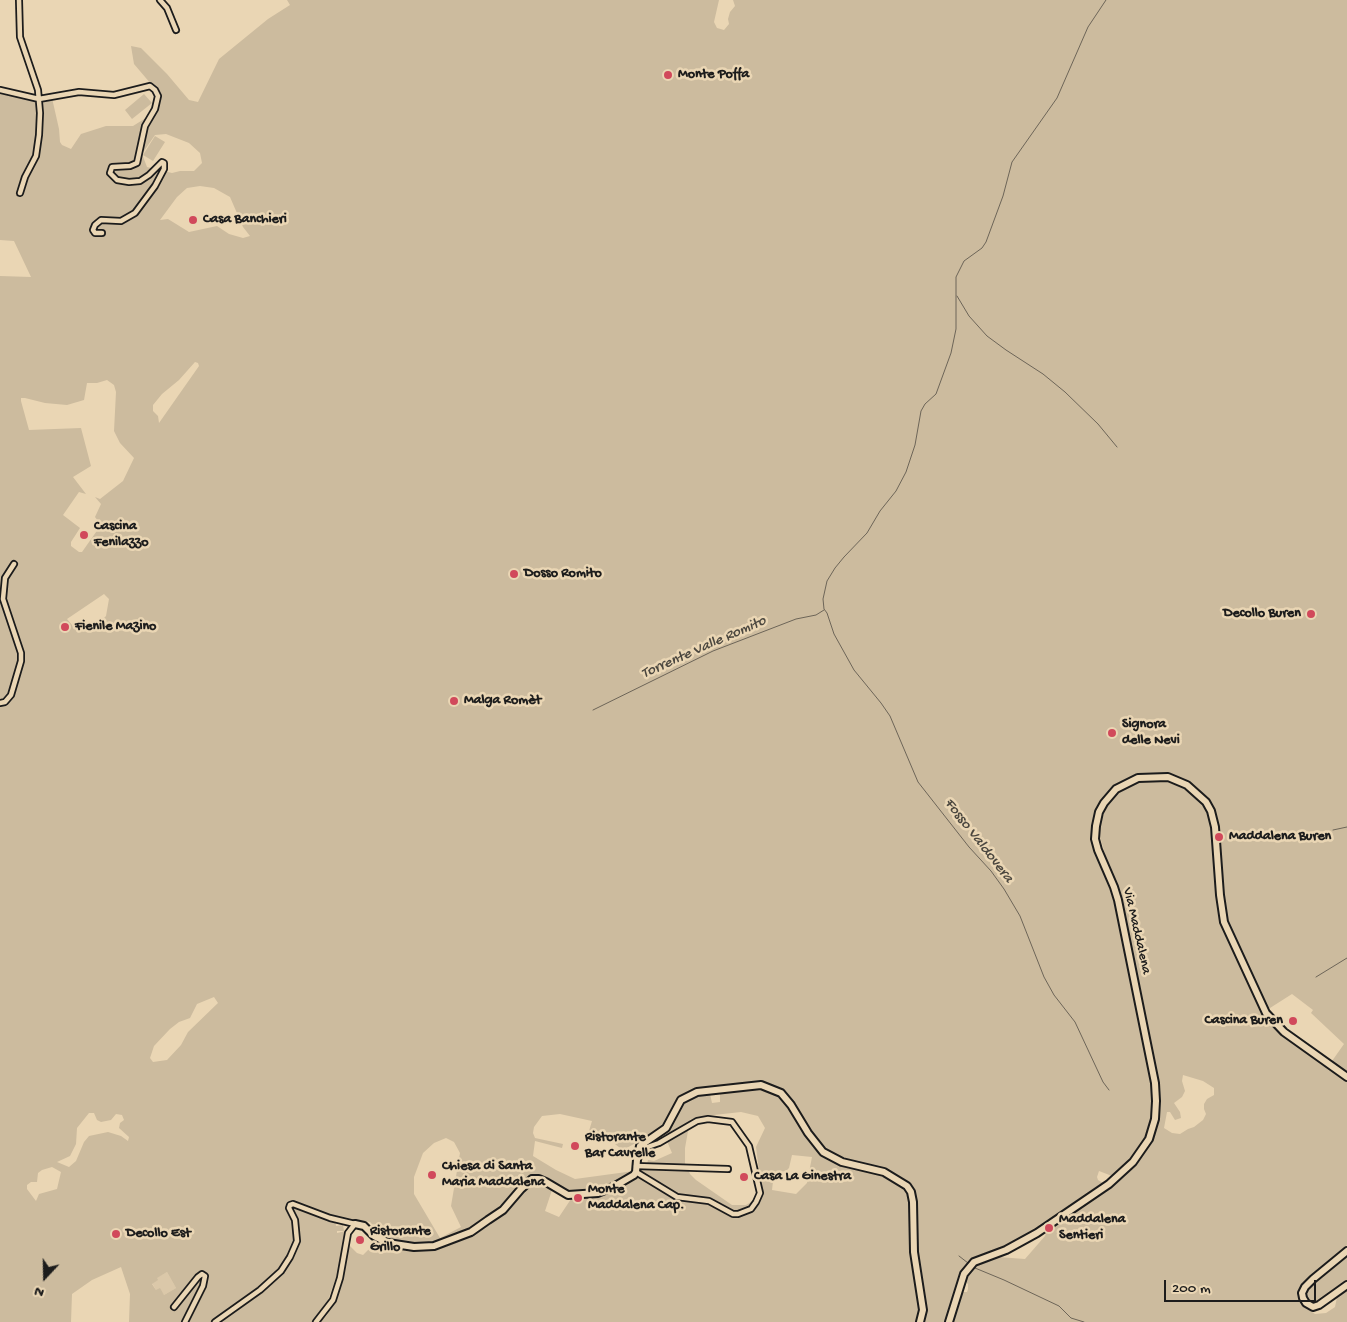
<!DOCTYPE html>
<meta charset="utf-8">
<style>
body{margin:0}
#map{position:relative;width:1347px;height:1322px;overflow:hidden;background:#ead6b4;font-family:"Gochi Hand",sans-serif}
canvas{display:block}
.north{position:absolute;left:20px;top:1252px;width:50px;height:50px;-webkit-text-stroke:4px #ead6b4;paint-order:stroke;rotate:201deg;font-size:14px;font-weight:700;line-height:20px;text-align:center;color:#1c1c1c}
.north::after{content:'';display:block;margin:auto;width:18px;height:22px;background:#1c1c1c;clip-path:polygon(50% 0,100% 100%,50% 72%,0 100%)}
.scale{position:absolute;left:1164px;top:1280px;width:152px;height:22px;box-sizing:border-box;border:2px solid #1c1c1c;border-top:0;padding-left:6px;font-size:15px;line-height:18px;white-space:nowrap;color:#1c1c1c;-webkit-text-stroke:4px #ead6b4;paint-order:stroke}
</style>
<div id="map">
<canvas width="1347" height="1322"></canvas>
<div class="north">N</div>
<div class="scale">200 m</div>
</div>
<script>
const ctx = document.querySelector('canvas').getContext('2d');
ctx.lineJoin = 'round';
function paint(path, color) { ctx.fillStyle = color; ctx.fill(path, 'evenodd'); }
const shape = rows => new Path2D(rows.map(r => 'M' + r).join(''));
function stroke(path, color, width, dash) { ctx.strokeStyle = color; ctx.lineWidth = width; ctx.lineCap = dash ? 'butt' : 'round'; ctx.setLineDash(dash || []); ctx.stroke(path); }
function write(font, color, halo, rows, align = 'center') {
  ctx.font = font + ' "Gochi Hand",sans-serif'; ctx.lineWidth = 5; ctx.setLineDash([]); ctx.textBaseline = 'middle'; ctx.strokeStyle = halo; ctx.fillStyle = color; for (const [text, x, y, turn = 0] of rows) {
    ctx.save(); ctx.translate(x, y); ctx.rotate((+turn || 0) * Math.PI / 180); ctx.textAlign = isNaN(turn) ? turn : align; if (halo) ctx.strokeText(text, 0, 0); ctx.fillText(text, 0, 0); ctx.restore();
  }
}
const built = shape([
 [167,1272,176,1288,164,1295,156,1290,152,1283,157,1280,156,1278]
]);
const green = shape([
 [287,0,719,0,714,22,717,28,724,30,729,24,728,19,730,12,735,6,733,0,1347,0,1347,1074,1332,1061,1344,1044,1311,1013,1313,1010,1292,994,1270,1008,1267,1008,1229,925,1223,896,1222,879,1220,879,1219,832,1214,810,1208,801,1189,782,1179,777,1155,773,1138,775,1112,787,1102,801,1093,821,1092,839,1094,851,1112,894,1154,1084,1152,1120,1146,1139,1129,1163,1112,1176,1099,1171,1097,1177,1098,1180,1103,1183,1063,1212,1029,1235,998,1251,973,1259,967,1265,962,1273,947,1322,921,1322,926,1307,916,1252,915,1193,911,1184,875,1167,836,1156,829,1151,821,1145,780,1090,767,1083,759,1082,688,1091,678,1100,662,1128,625,1149,620,1148,610,1140,589,1131,592,1121,560,1114,542,1116,534,1127,533,1133,535,1138,563,1144,562,1148,535,1141,533,1156,556,1170,575,1179,634,1171,607,1187,593,1192,573,1193,533,1177,501,1209,477,1226,433,1245,414,1245,388,1241,375,1234,373,1225,370,1222,365,1221,360,1224,335,1219,336,1226,343,1225,344,1231,337,1231,337,1233,346,1231,339,1269,328,1300,312,1322,129,1322,130,1294,121,1267,92,1280,72,1294,71,1322,0,1322,0,276,31,277,14,241,0,240,0,93,35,101,52,98,59,129,60,142,62,145,71,149,81,134,106,126,133,126,149,116,160,99,157,88,151,84,134,64,131,46,141,48,167,74,189,100,198,102,219,59,268,19,290,5],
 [166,134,189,143,200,153,202,163,194,171,180,171,172,173,147,167,142,154,155,135],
 [200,186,214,188,230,197,243,227,250,236,243,238,229,234,217,226,189,232,168,219,160,220,177,197,187,188],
 [195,362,198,363,199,366,159,423,158,416,153,411,153,405,162,394,179,380],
 [107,380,114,385,116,392,114,431,120,443,134,458,123,481,100,499,95,497,101,504,95,517,101,525,82,552,79,552,71,546,71,542,80,528,63,515,79,492,86,494,73,477,91,466,81,428,29,430,21,401,21,398,25,398,45,403,67,405,84,400,87,383,97,383],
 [104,594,109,599,106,616,99,623,89,623,77,631,67,619],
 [214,997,218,1003,188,1032,181,1045,167,1060,153,1062,150,1058,154,1046,170,1029,179,1022,190,1018,197,1004],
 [89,1113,94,1113,97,1120,101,1122,111,1120,116,1114,122,1115,124,1120,120,1123,119,1128,129,1137,128,1141,121,1136,108,1132,89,1136,84,1142,76,1161,69,1167,57,1162,70,1156,76,1144,77,1128],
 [446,1138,454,1142,460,1153,451,1206,461,1227,440,1238,414,1194,414,1177,423,1153,434,1143],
 [52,1167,61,1172,57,1189,39,1194,36,1201,27,1189,27,1185,31,1182,37,1182,38,1173,42,1170],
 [167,1272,176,1288,164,1295,160,1288,156,1290,152,1284,158,1280,157,1278],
 [144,94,152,103,132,119,125,110],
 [155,136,165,142,153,161,143,155],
 [1152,780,1171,781,1181,784,1203,802,1209,813,1214,830,1219,913,1223,928,1260,1008,1270,1023,1347,1082,1347,1245,1301,1290,1299,1296,1303,1306,1315,1314,1326,1313,1335,1307,1337,1297,1341,1291,1347,1288,1347,1322,950,1322,961,1292,967,1292,968,1289,968,1284,965,1281,974,1266,998,1257,1025,1259,1045,1236,1048,1229,1101,1194,1125,1175,1138,1161,1148,1144,1158,1114,1155,1068,1121,896,1108,865,1099,833,1100,824,1107,805,1112,797,1135,783],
 [1183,1075,1203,1081,1214,1088,1214,1095,1207,1099,1204,1104,1204,1109,1206,1114,1203,1120,1194,1127,1188,1129,1180,1134,1172,1133,1164,1128,1167,1112,1170,1112,1175,1120,1181,1118,1180,1112,1174,1103,1182,1097,1185,1091,1182,1081],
 [764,1089,777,1093,791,1110,811,1143,833,1161,879,1173,897,1181,905,1187,911,1197,912,1234,910,1252,918,1287,920,1313,918,1322,320,1322,327,1315,334,1301,343,1273,348,1244,357,1253,363,1255,378,1240,418,1249,445,1246,471,1234,530,1184,538,1182,552,1190,545,1211,559,1217,571,1199,598,1196,634,1179,640,1177,659,1188,660,1183,642,1172,642,1167,646,1168,648,1160,654,1161,672,1153,664,1134,672,1124,684,1102,695,1096,710,1094,712,1103,720,1102,720,1093],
 [741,1112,758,1116,765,1128,756,1147,759,1171,757,1196,751,1202,746,1205,732,1205,696,1180,690,1174,685,1163,685,1148,690,1120,696,1117],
 [792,1155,812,1157,807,1183,796,1194,772,1190,774,1173,786,1171,789,1168],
 [1347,1256,1347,1282,1325,1295,1319,1301,1314,1304,1309,1302,1305,1291,1310,1285]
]);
const stream = shape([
 [1106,0,1088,27,1057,98,1012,162,1003,196,986,242,982,248,964,261,956,277,956,329,951,353,936,394,925,404,921,411,915,445,906,472,896,491,880,511,867,533,844,557,835,568,827,581,823,599,824,609,827,613,834,634,854,670,881,703,890,716,918,782,969,847,991,871,1004,889,1020,916,1044,977,1054,995,1075,1022,1103,1082,1109,1090],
 [957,296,969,316,987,336,1006,350,1043,374,1065,392,1098,424,1117,447],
 [593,710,713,651,796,619,816,615,824,610],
 [1333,830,1347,827],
 [1316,977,1347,958],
 [959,1256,968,1263],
 [975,1268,1004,1280,1059,1306,1071,1318,1084,1322]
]);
const street = shape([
 [19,0,20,37,38,90,40,113,39,135,36,156,25,177,20,193],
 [160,0,167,8,176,30],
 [0,90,39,99,79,92,114,95,150,86,155,90,158,96,155,109,145,126,137,163,130,166,112,167,110,173,117,180,129,182,140,181,149,175,162,162,164,163,164,169,155,186,135,213,121,221,101,220,95,225,93,230,95,233,102,233],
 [0,703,5,702,11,695,21,661,21,653,3,599,5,578,14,564],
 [636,1166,728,1169],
 [636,1172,677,1197,709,1201,733,1214,738,1214,751,1209,756,1202,760,1193,749,1146,732,1122,708,1119,697,1121,659,1143,639,1150],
 [174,1307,198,1277,202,1274,205,1276,203,1286,185,1322],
 [215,1322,260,1290,281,1271,290,1257,297,1241,295,1220,289,1208,290,1205,293,1204,330,1218,355,1224,348,1233,340,1278,333,1300,316,1322]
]);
const secondary = shape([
 [355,1224,364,1226,374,1236,388,1243,414,1247,434,1246,471,1232,488,1220,503,1210,521,1189,532,1179,539,1179,546,1182,568,1195,598,1193,615,1186,634,1175,636,1172,637,1160,640,1146,666,1128,681,1100,697,1092,761,1085,781,1093,791,1105,808,1133,823,1152,842,1162,884,1172,907,1186,911,1192,913,1202,914,1252,923,1310,920,1322],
 [1347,1251,1313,1279,1305,1287,1302,1293,1303,1298,1306,1303,1313,1307,1319,1305,1347,1285],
 [949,1322,964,1274,974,1262,1006,1250,1037,1233,1109,1184,1133,1162,1149,1139,1155,1119,1156,1101,1155,1083,1118,900,1114,887,1098,850,1095,839,1096,826,1099,812,1104,803,1116,789,1138,778,1168,777,1187,785,1206,802,1211,811,1215,827,1220,895,1224,922,1266,1013,1284,1032,1347,1077]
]);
const markers = [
 [668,75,5,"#d1495b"],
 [193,220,5,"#d1495b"],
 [84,535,5,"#d1495b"],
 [514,574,5,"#d1495b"],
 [1311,614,5,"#d1495b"],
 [65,627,5,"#d1495b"],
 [454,701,5,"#d1495b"],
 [1112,733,5,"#d1495b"],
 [1219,837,5,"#d1495b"],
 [1293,1021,5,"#d1495b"],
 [575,1146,5,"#d1495b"],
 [432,1175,5,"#d1495b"],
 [744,1177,5,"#d1495b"],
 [578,1198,5,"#d1495b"],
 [1049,1228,5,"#d1495b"],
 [116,1234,5,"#d1495b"],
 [360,1240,5,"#d1495b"]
];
const poiNames = [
 ["Monte Poffa",678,75],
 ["Casa Banchieri",203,220],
 ["Cascina",94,527],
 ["Fenilazzo",94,543],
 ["Dosso Romito",524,574],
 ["Decollo Buren",1301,614,"right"],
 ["Fienile Mazino",75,627],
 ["Malga Romèt",464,701],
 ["Signora",1122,725],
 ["delle Nevi",1122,741],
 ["Maddalena Buren",1229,837],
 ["Cascina Buren",1283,1021,"right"],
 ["Ristorante",585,1138],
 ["Bar Cavrelle",585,1154],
 ["Chiesa di Santa",442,1167],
 ["Maria Maddalena",442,1183],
 ["Casa La Ginestra",754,1177],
 ["Monte",588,1190],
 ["Maddalena Cap.",588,1206],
 ["Maddalena",1059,1220],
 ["Sentieri",1059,1236],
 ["Ristorante",370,1232],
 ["Grillo",370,1248],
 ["Decollo Est",126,1234]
];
const streetNames = [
 ["Via Maddalena",1136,931,77]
];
const waterNames = [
 ["Torrente Valle Romito",704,648,-24],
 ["Fosso Valdovera",978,841,52]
];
paint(built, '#dbc8a9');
paint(green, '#ccbb9e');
stroke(stream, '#6d6558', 1);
stroke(street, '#1c1c1c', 8);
stroke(secondary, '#1c1c1c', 10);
stroke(street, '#ead6b4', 4.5);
stroke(secondary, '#ead6b4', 6);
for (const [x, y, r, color] of markers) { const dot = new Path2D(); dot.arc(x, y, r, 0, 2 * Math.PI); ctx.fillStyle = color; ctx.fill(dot); stroke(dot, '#ead6b4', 2); }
write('bold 14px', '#1c1c1c', '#ead6b4', poiNames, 'left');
write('14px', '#1c1c1c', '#ead6b4', streetNames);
write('italic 15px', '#4b473f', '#ead6b4', waterNames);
</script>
